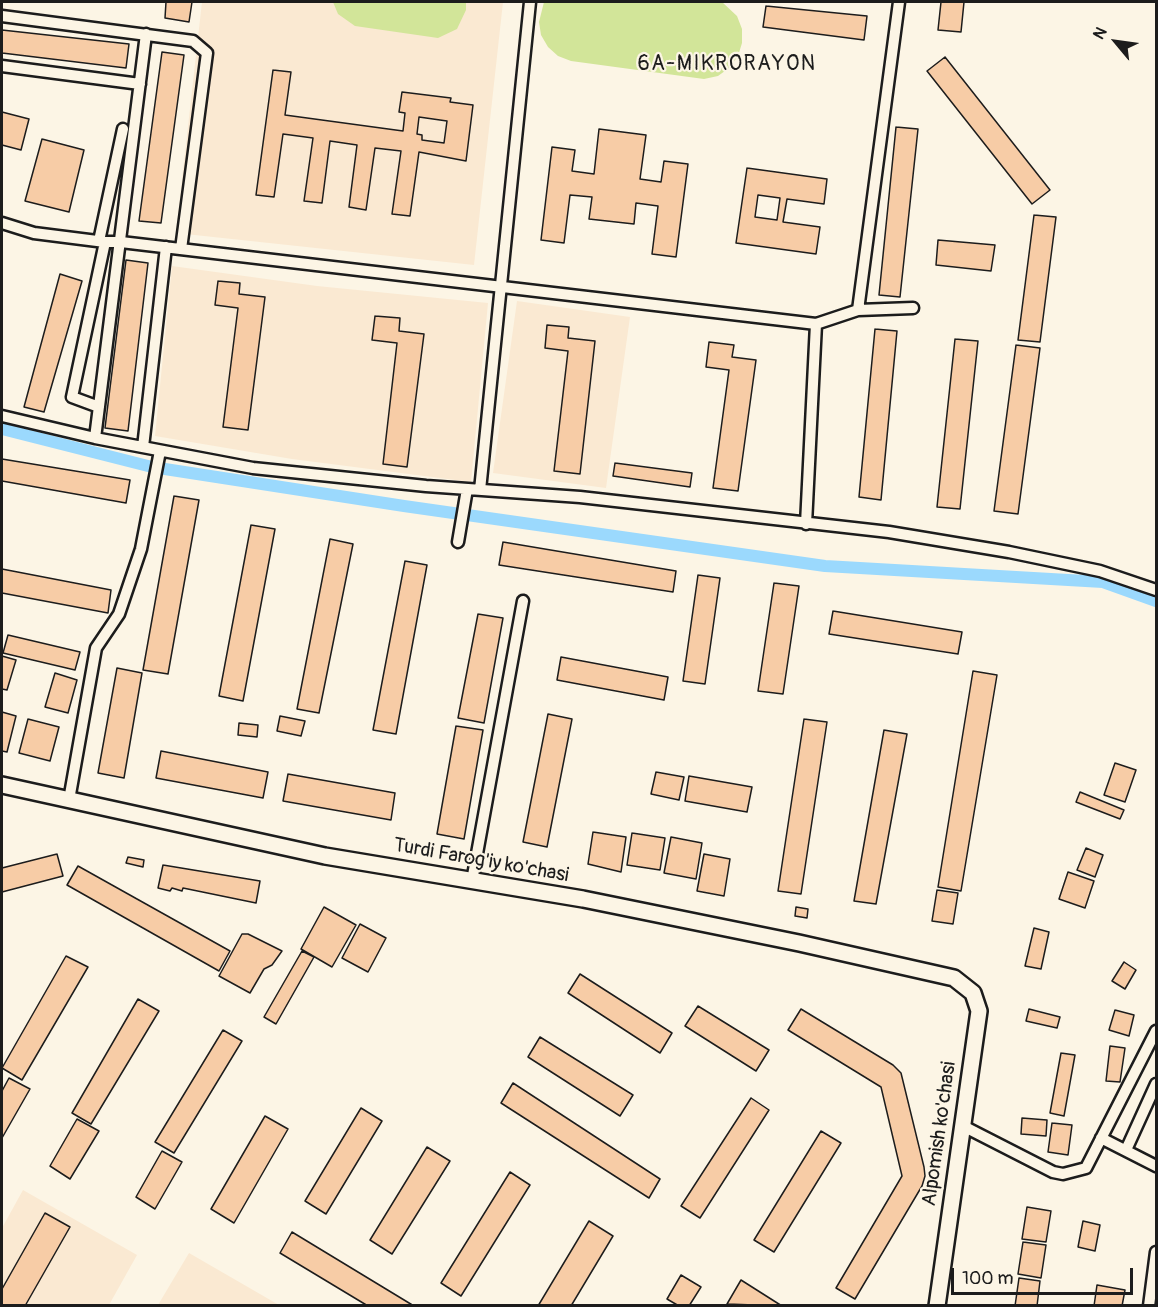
<!DOCTYPE html>
<style>
body{margin:0}
#map{position:relative;width:1158px;height:1307px;overflow:hidden;background:#fcf5e5;font-family:Pangolin,sans-serif}
canvas{display:block}
.frame{position:absolute;inset:0;border:3px solid #1c1c1c;pointer-events:none}
.north{position:absolute;left:1086px;top:12px;width:60px;height:60px;-webkit-text-stroke:4px #fcf5e5;paint-order:stroke;rotate:299deg;font-size:16px;font-weight:700;line-height:24px;text-align:center;color:#1c1c1c}
.north::after{content:'';display:block;margin:auto;width:21px;height:27px;background:#1c1c1c;clip-path:polygon(50% 0,100% 100%,50% 72%,0 100%)}
.scale{position:absolute;left:951px;top:1268px;width:182px;height:27px;box-sizing:border-box;border:3px solid #1c1c1c;border-top:0;padding-left:8px;font-size:18px;line-height:21px;white-space:nowrap;color:#1c1c1c;-webkit-text-stroke:4px #fcf5e5;paint-order:stroke}
</style>
<div id="map">
<canvas width="1158" height="1307"></canvas>
<div class="frame"></div>
<div class="north">N</div>
<div class="scale">100 m</div>
</div>
<script>
const ctx = document.querySelector('canvas').getContext('2d');
ctx.lineJoin = 'round';
function paint(path, color) { ctx.fillStyle = color; ctx.fill(path, 'evenodd'); }
const shape = rows => new Path2D(rows.map(r => 'M' + r).join(''));
function stroke(path, color, width, dash) { ctx.strokeStyle = color; ctx.lineWidth = width; ctx.lineCap = dash ? 'butt' : 'round'; ctx.setLineDash(dash || []); ctx.stroke(path); }
function write(font, color, halo, rows, align = 'center') {
  ctx.font = font + ' Pangolin,sans-serif'; ctx.lineWidth = 4.5; ctx.setLineDash([]); ctx.textBaseline = 'middle'; ctx.strokeStyle = halo; ctx.fillStyle = color; for (const [text, x, y, turn = 0] of rows) {
    ctx.save(); ctx.translate(x, y); ctx.rotate((+turn || 0) * Math.PI / 180); ctx.textAlign = isNaN(turn) ? turn : align; if (halo) ctx.strokeText(text, 0, 0); ctx.fillText(text, 0, 0); ctx.restore();
  }
}
const built = shape([
 [202,2,503,2,474,265,176,233],
 [172,266,317,286,488,303,471,482,292,459,155,436],
 [517,301,630,317,606,488,493,473],
 [23,1190,137,1255,109,1305,2,1306,2,1228],
 [189,1253,279,1305,158,1305]
]);
const green = shape([
 [333,2,466,2,466,10,457,29,438,38,355,26,338,14],
 [544,2,722,2,737,16,742,29,742,43,738,56,729,68,718,76,704,79,571,61,558,56,548,47,541,35,539,22]
]);
const canal = shape([
 [2,429,152,467,404,506,825,566,1103,582,1156,601]
]);
const building = shape([
 [166,2,192,2,189,22,165,18,166,2],
 [941,2,964,2,961,32,938,30,941,2],
 [766,6,867,16,864,40,763,27,766,6],
 [2,30,129,44,126,68,2,53,2,30],
 [162,52,184,55,161,223,139,221,162,52],
 [945,57,1050,190,1032,204,927,71,945,57],
 [273,70,291,72,285,115,403,131,405,113,399,112,402,92,451,98,450,102,473,105,466,161,419,152,410,216,392,214,401,151,375,148,366,210,349,207,357,145,330,141,322,203,304,201,313,138,283,134,274,197,256,195,273,70],
 [419,117,447,121,444,143,422,140,422,135,417,134,419,117],
 [2,112,29,119,21,150,2,145,2,112],
 [896,127,918,129,900,297,879,295,896,127],
 [599,129,646,135,640,179,661,182,664,161,688,164,676,257,652,254,658,206,636,203,634,224,589,219,592,197,570,195,564,243,541,240,552,147,575,150,572,171,594,174,599,129],
 [42,139,84,150,69,212,25,201,42,139],
 [747,168,827,179,824,204,787,199,783,222,820,227,816,254,736,243,747,168],
 [758,195,780,198,777,220,755,217,758,195],
 [1034,215,1056,217,1040,342,1018,340,1034,215],
 [938,240,995,245,991,271,936,265,938,240],
 [126,260,148,263,128,431,105,428,126,260],
 [60,274,82,281,44,412,24,407,60,274],
 [218,281,240,283,239,294,265,297,248,430,223,427,238,308,215,305,218,281],
 [375,316,400,318,399,331,424,334,407,467,383,464,397,343,372,340,375,316],
 [547,325,569,327,568,338,595,341,580,474,554,471,568,351,545,348,547,325],
 [875,329,897,331,881,500,859,497,875,329],
 [955,339,978,341,960,509,937,507,955,339],
 [709,342,734,345,732,357,756,360,738,491,713,488,729,370,706,367,709,342],
 [1016,345,1040,348,1018,514,994,511,1016,345],
 [2,459,130,480,126,503,2,481,2,459],
 [615,463,692,473,690,487,613,476,615,463],
 [174,496,199,500,168,674,143,670,174,496],
 [251,525,275,529,243,701,219,696,251,525],
 [330,539,353,544,319,713,297,709,330,539],
 [503,542,676,571,673,592,499,565,503,542],
 [405,561,427,565,396,734,373,730,405,561],
 [2,569,111,590,108,613,2,593,2,569],
 [698,575,720,578,705,684,683,681,698,575],
 [774,583,799,586,783,694,758,691,774,583],
 [833,611,962,632,958,654,829,634,833,611],
 [478,614,503,618,484,723,458,718,478,614],
 [8,635,80,652,75,670,3,653,8,635],
 [2,656,16,660,7,690,2,689,2,656],
 [561,657,668,677,664,700,557,680,561,657],
 [117,668,142,673,124,778,98,773,117,668],
 [973,671,997,675,961,891,938,887,973,671],
 [55,673,77,680,68,713,45,707,55,673],
 [2,712,16,716,7,752,2,751,2,712],
 [548,714,572,719,547,847,523,842,548,714],
 [280,716,305,721,301,736,277,731,280,716],
 [28,719,59,727,50,761,19,753,28,719],
 [804,719,827,722,801,894,778,891,804,719],
 [239,723,258,725,257,737,238,735,239,723],
 [456,726,483,730,464,839,437,834,456,726],
 [884,730,907,734,876,904,854,901,884,730],
 [161,751,268,772,263,798,156,778,161,751],
 [1115,763,1136,770,1125,802,1104,795,1115,763],
 [656,772,684,777,679,800,651,794,656,772],
 [288,774,395,793,391,820,283,801,288,774],
 [689,776,752,787,747,812,685,801,689,776],
 [1080,792,1124,810,1120,819,1076,802,1080,792],
 [593,832,626,837,621,872,588,864,593,832],
 [632,833,665,838,660,870,627,865,632,833],
 [671,837,702,843,696,879,664,873,671,837],
 [1086,848,1103,855,1095,877,1077,870,1086,848],
 [57,854,63,876,2,892,2,868,57,854],
 [704,854,730,859,724,896,697,891,704,854],
 [128,857,144,860,143,867,126,863,128,857],
 [163,865,260,881,256,903,183,888,182,891,172,888,170,891,158,888,163,865],
 [78,866,230,951,219,971,67,885,78,866],
 [1068,872,1094,881,1085,908,1059,899,1068,872],
 [937,890,958,893,953,924,932,921,937,890],
 [324,907,356,925,332,967,301,949,324,907],
 [796,907,808,909,807,918,795,916,796,907],
 [360,924,386,938,368,972,342,958,360,924],
 [1034,928,1049,932,1041,969,1025,966,1034,928],
 [242,934,248,934,282,951,272,965,264,969,250,993,219,976,242,934],
 [302,951,314,957,276,1024,264,1017,302,951],
 [66,956,88,967,22,1080,2,1068,66,956],
 [1124,962,1136,970,1125,989,1112,981,1124,962],
 [580,974,672,1033,660,1053,568,993,580,974],
 [138,999,159,1011,91,1124,72,1113,138,999],
 [698,1006,769,1050,756,1071,685,1026,698,1006],
 [801,1009,893,1065,901,1073,924,1167,925,1176,922,1186,855,1299,836,1288,902,1176,881,1087,788,1030,801,1009],
 [1029,1009,1060,1017,1057,1028,1026,1021,1029,1009],
 [1115,1010,1134,1015,1129,1036,1109,1030,1115,1010],
 [223,1030,242,1041,174,1153,155,1142,223,1030],
 [540,1037,633,1095,620,1116,528,1057,540,1037],
 [1110,1046,1125,1048,1120,1082,1106,1081,1110,1046],
 [1061,1053,1075,1055,1064,1116,1050,1113,1061,1053],
 [9,1078,30,1089,2,1138,2,1091,9,1078],
 [513,1083,660,1179,649,1198,501,1103,513,1083],
 [751,1098,769,1110,700,1218,681,1206,751,1098],
 [361,1108,382,1121,326,1214,305,1201,361,1108],
 [265,1116,288,1129,234,1223,211,1209,265,1116],
 [1022,1118,1047,1120,1046,1136,1021,1134,1022,1118],
 [77,1119,99,1131,70,1179,50,1166,77,1119],
 [1052,1123,1072,1125,1068,1155,1048,1152,1052,1123],
 [821,1131,841,1143,774,1252,754,1240,821,1131],
 [427,1147,450,1161,392,1254,370,1240,427,1147],
 [162,1151,182,1162,155,1209,136,1197,162,1151],
 [510,1172,530,1185,461,1296,441,1283,510,1172],
 [1027,1207,1051,1211,1046,1242,1022,1239,1027,1207],
 [45,1213,70,1227,25,1306,2,1306,2,1289,45,1213],
 [589,1221,613,1236,571,1306,538,1306,589,1221],
 [1083,1221,1100,1225,1095,1251,1078,1247,1083,1221],
 [292,1232,414,1306,368,1306,280,1253,292,1232],
 [1023,1242,1046,1245,1041,1278,1018,1274,1023,1242],
 [681,1275,701,1287,689,1306,679,1306,667,1299,681,1275],
 [1019,1278,1040,1281,1037,1306,1015,1306,1019,1278],
 [741,1280,782,1306,727,1304,741,1280],
 [1097,1285,1125,1290,1122,1306,1094,1306,1097,1285]
]);
const street = shape([
 [2,16,193,41,207,53,181,249],
 [2,66,140,84],
 [2,223,34,233,105,242,121,242,816,324,858,310,913,308],
 [99,241,123,129],
 [858,310,899,2],
 [99,407,72,397,105,242],
 [2,416,95,438,253,468,426,486,580,497,889,532,1009,552,1100,571,1156,590],
 [95,438,146,34],
 [143,447,166,247],
 [480,490,530,2],
 [806,524,816,324],
 [458,542,467,489],
 [69,800,96,648,119,614,141,549,160,451],
 [472,881,523,601],
 [963,1126,1053,1172,1063,1174,1086,1168,1156,1031],
 [1101,1138,1156,1166],
 [1126,1150,1156,1084],
 [1149,1306,1156,1252]
]);
const secondary = shape([
 [2,785,325,856,583,899,799,943,954,978,973,993,979,1011,937,1306]
]);
const streetNames = [
 ["Turdi Farog'iy ko'chasi",481,861,10],
 ["Alpomish ko'chasi",940,1134,-82]
];
const neighbourhoodNames = [
 ["6A-MIKRORAYON",727,65]
];
paint(built, '#fae9d2');
paint(green, '#d2e599');
stroke(canal, '#9bd9fd', 12);
paint(building, '#f7cca6');
stroke(building, '#1c1c1c', 1.5);
stroke(street, '#1c1c1c', 15);
stroke(secondary, '#1c1c1c', 20);
stroke(street, '#fcf5e5', 10);
stroke(secondary, '#fcf5e5', 15);
write('20px', '#1c1c1c', '#fcf5e5', streetNames);
ctx.letterSpacing = '1.5px';
write('21px', '#1c1c1c', '#fcf5e5', neighbourhoodNames);
ctx.letterSpacing = '0px';
</script>
